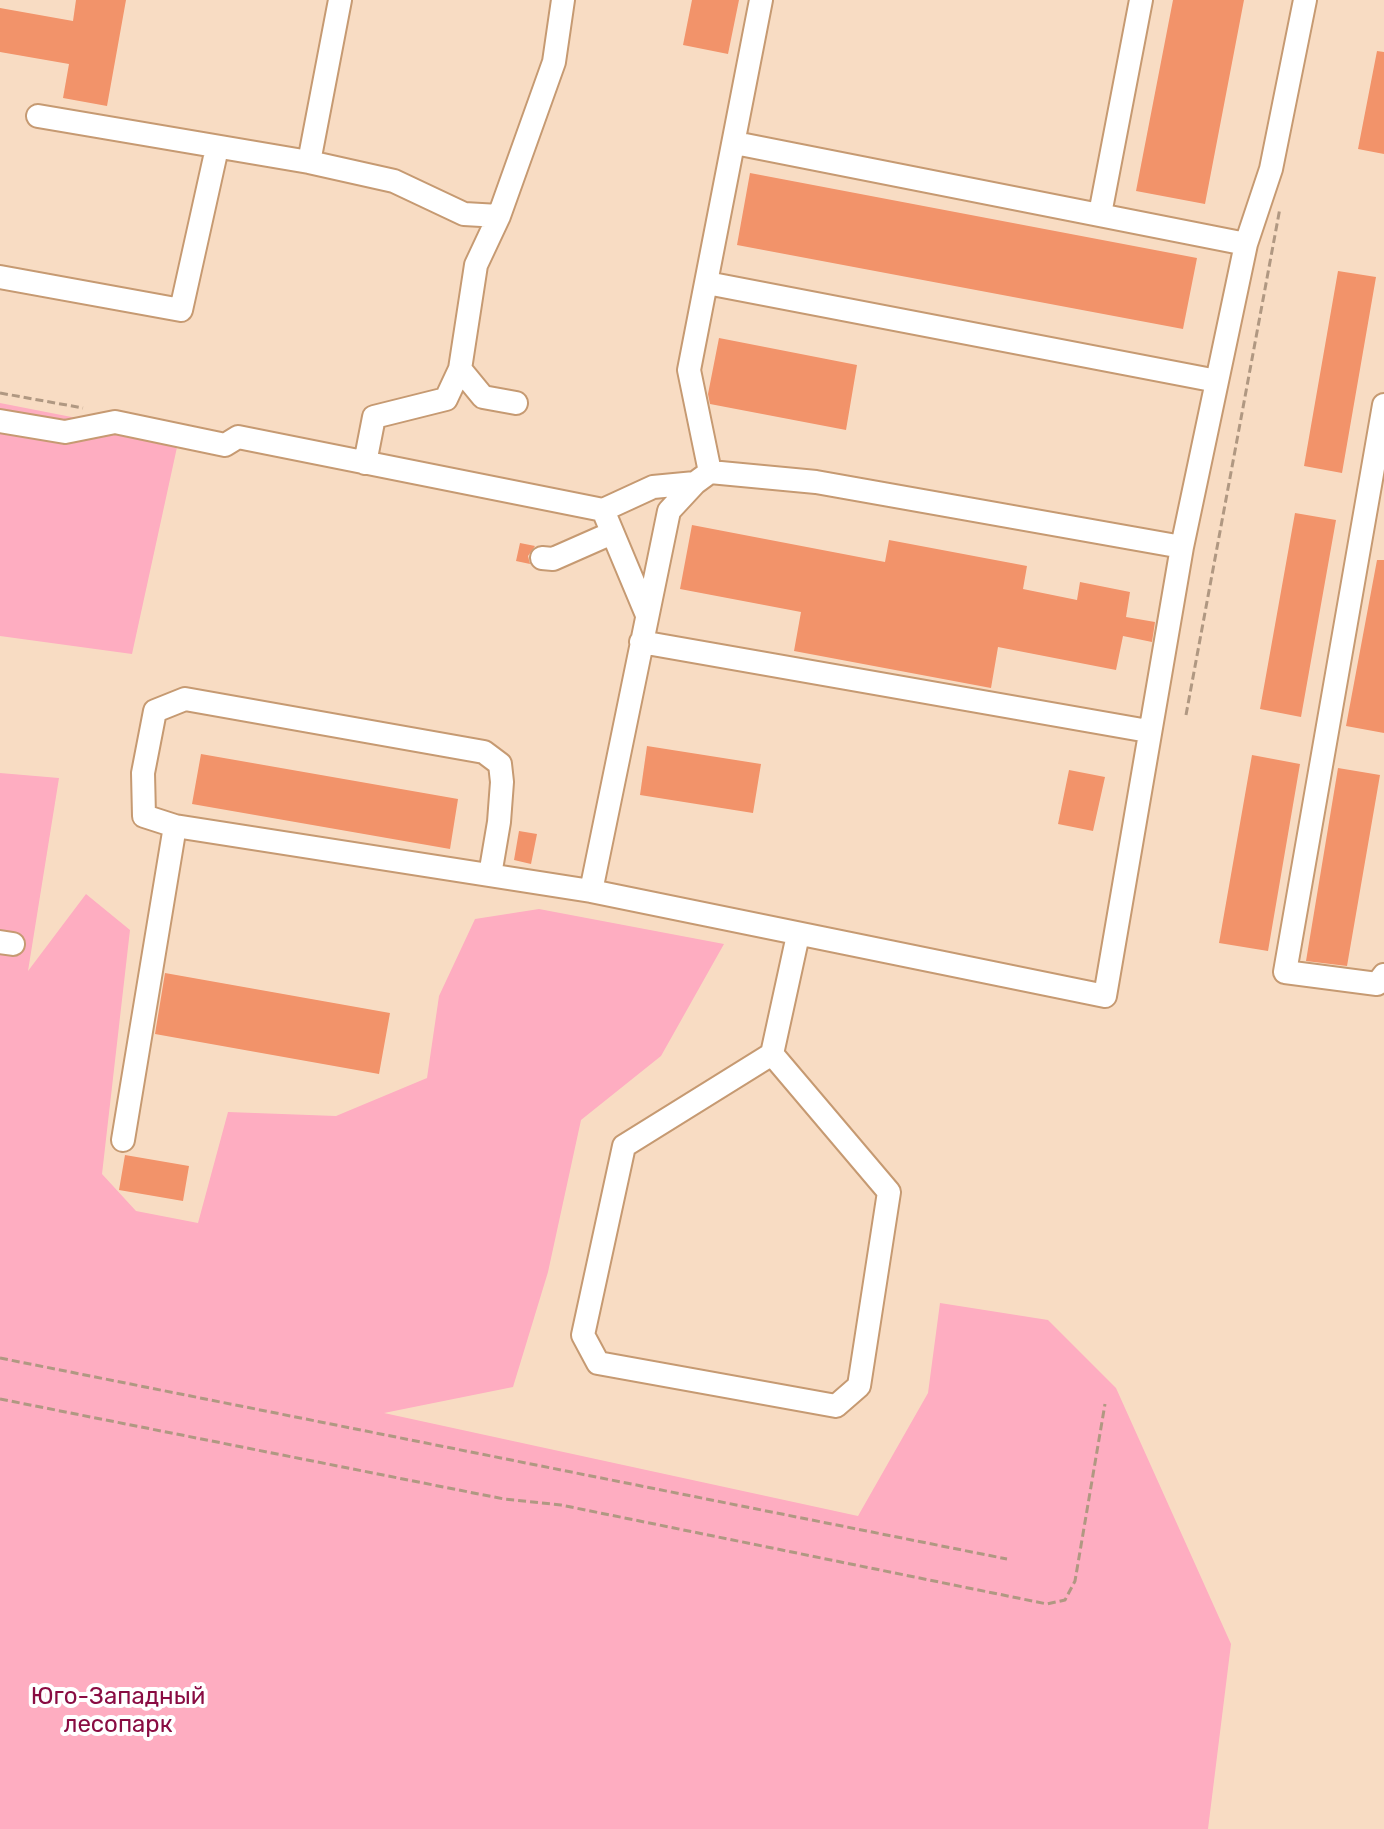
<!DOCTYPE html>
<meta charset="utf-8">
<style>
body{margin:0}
canvas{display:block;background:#f8dcc3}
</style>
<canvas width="1384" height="1829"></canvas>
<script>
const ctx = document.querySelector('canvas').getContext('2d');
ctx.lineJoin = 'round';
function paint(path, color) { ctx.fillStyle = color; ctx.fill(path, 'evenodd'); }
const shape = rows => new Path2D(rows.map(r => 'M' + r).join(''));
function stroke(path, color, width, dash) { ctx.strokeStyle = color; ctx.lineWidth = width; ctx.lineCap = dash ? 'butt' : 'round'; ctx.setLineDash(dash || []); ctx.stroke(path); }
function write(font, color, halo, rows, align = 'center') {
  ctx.font = font + ' Rubik,sans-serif'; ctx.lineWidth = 8; ctx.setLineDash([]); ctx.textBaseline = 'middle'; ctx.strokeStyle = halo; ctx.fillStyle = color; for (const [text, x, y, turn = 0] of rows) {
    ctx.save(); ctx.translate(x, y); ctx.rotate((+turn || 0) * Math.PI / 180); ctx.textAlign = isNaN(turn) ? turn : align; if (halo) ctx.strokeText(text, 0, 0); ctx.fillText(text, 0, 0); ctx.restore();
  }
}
const green = shape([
 [0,403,179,438,132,654,0,636],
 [0,773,59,778,28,971,86,894,130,930,102,1174,136,1211,198,1223,228,1112,336,1116,427,1078,439,996,475,919,539,909,724,944,661,1056,581,1120,548,1272,513,1387,384,1413,858,1516,928,1393,940,1303,1048,1320,1116,1388,1231,1644,1208,1829,0,1829]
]);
const building = shape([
 [76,0,126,0,107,106,63,98,69,64,0,52,0,8,73,21],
 [692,0,739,0,728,54,683,45],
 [1173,0,1244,0,1205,204,1136,191],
 [1377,51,1384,52,1384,154,1358,149],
 [750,173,1197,258,1183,329,737,245],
 [1338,271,1376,277,1342,473,1304,466],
 [719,338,857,365,846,430,710,404,708,394],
 [1295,513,1336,520,1301,717,1260,709],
 [692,525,885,562,889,540,1027,566,1023,589,1077,600,1080,582,1130,592,1126,617,1155,622,1152,642,1123,636,1116,670,998,647,991,688,794,651,801,612,680,589],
 [520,543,535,546,528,556,530,564,516,561],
 [1377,560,1384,560,1384,733,1346,726],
 [647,746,761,764,753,813,640,795],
 [201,754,458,799,450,849,192,804],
 [1252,755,1300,764,1268,951,1219,943],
 [1338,768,1380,775,1347,966,1306,961],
 [1069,770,1105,777,1093,831,1058,824],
 [519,831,537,834,531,864,514,860],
 [165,973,390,1013,379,1074,155,1034],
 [125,1155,189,1166,183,1201,119,1190]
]);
const path = shape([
 [0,393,83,408],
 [1186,715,1280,208],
 [0,1358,1007,1559],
 [0,1399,504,1499,561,1505,1047,1604,1065,1600,1075,1581,1105,1404]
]);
const minor = shape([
 [38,116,309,162,394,181,464,214,499,216],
 [735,143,1246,244],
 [309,162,340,0],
 [1100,214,1141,0],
 [0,277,181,310,217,148],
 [707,283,1217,381],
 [460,369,483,397,516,403],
 [1384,405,1285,972,1377,984,1384,975],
 [0,421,65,432,115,422,225,445,238,437,603,510,653,487,695,483,710,472,816,482,1182,547],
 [365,463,374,417,446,399,460,369,476,265,499,216,554,62,563,0],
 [710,472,689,370,761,0],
 [603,510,647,615],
 [542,558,553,559,612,533],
 [641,642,1148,731],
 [175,826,144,816,143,773,155,711,185,699,484,752,500,764,502,782,499,822,490,875],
 [591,891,669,511,695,483],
 [0,942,13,944],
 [772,1054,889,1192,859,1386,836,1406,598,1363,583,1335,624,1146,772,1054,798,935],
 [123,1140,175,826,591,891,1105,996,1182,547,1246,244,1271,169,1305,0]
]);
const parkNames = [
 ["Юго-Западный",118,1697],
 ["лесопарк",118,1725]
];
paint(green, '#feadc1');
paint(building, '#f2936a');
stroke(minor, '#c69a72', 26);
stroke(path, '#b09882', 3, [8, 4]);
stroke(minor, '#fff', 22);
write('24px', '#890c42', '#fff', parkNames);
</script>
